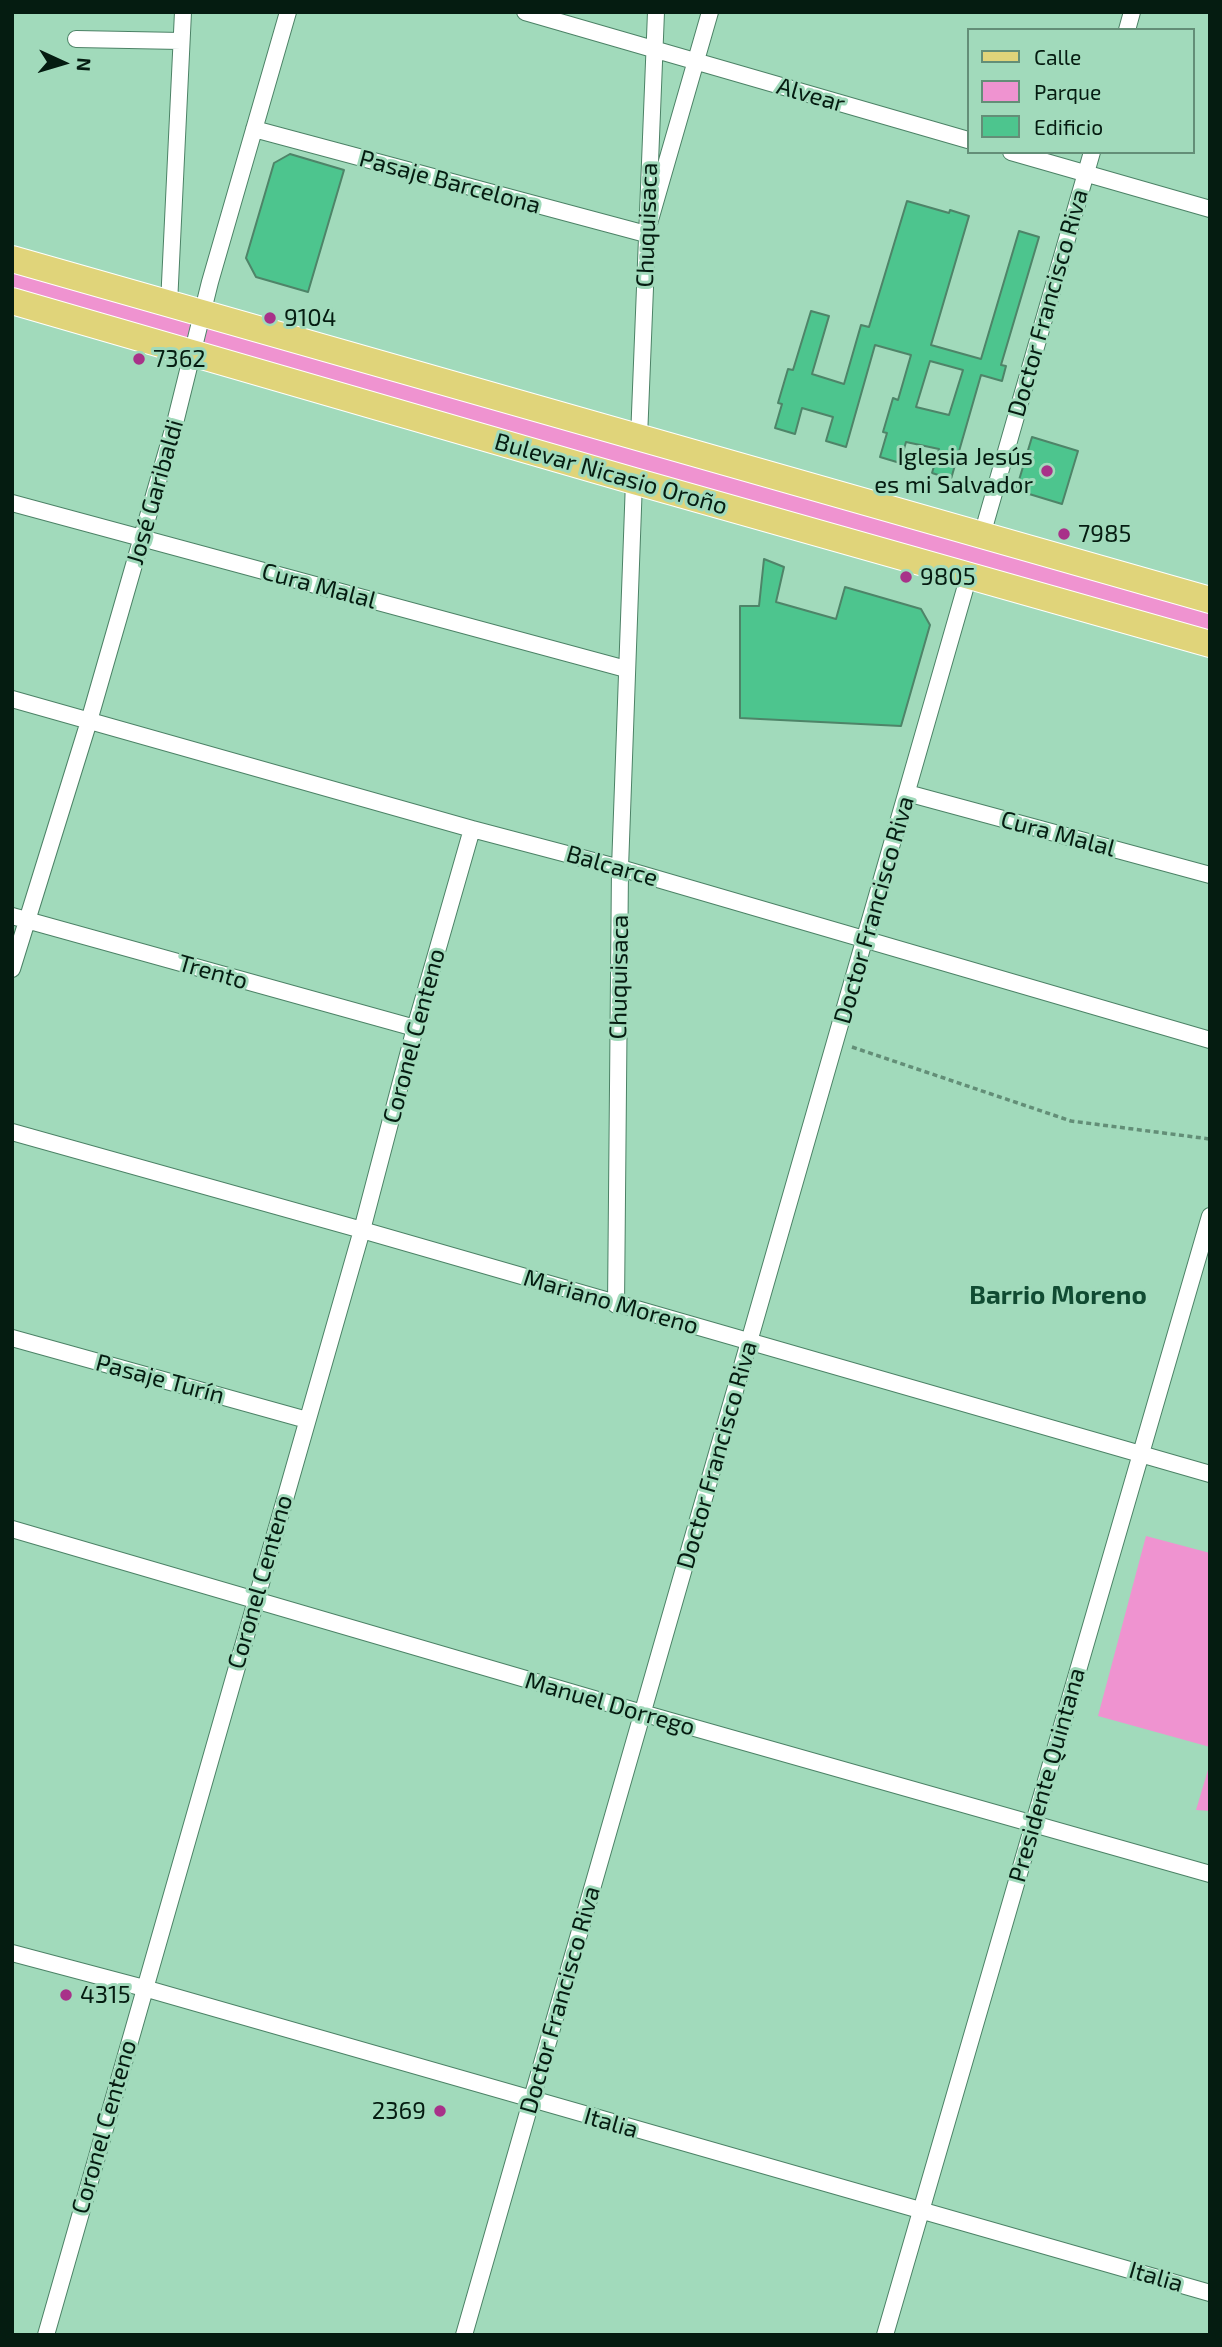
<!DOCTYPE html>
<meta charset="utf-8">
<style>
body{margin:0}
#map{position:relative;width:1222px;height:2347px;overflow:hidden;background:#a1dabb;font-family:"Exo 2",sans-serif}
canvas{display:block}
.frame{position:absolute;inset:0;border:14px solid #051c11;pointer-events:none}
.legend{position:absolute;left:967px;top:28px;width:228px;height:126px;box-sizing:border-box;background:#a1dabb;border:2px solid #638e77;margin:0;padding:9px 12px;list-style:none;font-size:21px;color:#051c11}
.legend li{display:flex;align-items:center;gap:14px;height:35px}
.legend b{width:35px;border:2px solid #638e77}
.north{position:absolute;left:28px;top:28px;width:70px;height:70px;-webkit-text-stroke:5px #a1dabb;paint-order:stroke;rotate:94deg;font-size:19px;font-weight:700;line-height:28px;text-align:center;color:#051c11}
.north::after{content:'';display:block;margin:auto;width:24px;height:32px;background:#051c11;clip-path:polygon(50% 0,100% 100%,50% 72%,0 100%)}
</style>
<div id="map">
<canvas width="1222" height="2347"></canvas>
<div class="frame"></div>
<ul class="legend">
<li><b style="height:9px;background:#e0d47a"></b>Calle</li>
<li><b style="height:19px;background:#ef93d0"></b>Parque</li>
<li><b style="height:19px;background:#4dc58e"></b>Edificio</li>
</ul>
<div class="north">N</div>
</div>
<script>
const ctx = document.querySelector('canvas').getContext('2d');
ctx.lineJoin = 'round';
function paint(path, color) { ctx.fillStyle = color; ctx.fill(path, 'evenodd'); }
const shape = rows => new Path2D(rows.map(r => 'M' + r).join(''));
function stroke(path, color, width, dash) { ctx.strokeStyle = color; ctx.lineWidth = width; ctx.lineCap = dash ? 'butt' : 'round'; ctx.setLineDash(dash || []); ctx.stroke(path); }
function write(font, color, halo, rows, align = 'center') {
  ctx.font = font + ' "Exo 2",sans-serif'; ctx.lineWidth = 6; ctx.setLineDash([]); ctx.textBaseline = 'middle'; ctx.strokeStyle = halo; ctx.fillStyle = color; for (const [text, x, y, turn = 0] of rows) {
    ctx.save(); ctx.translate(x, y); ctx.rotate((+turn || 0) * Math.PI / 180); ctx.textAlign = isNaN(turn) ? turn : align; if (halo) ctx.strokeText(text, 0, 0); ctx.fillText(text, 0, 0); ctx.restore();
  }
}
const green = shape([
 [12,259,1210,600,1210,644,12,301],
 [1146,1536,1210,1553,1210,1747,1098,1716],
 [1210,1763,1210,1811,1196,1810]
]);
const building = shape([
 [290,154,344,170,308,292,256,277,246,258,274,163,290,154],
 [907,201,949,213,950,210,969,216,931,345,981,359,1019,231,1039,237,1001,365,1006,366,1002,381,981,375,951,479,932,473,939,449,906,442,900,463,880,457,887,433,883,432,893,398,898,400,911,355,875,345,846,447,826,441,833,417,802,408,795,434,775,428,782,404,778,403,788,369,793,370,811,311,829,316,812,374,844,384,861,325,869,327,907,201],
 [930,361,963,370,949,415,916,407,930,361],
 [1032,437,1078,451,1062,504,1016,490,1032,437],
 [764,559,784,567,776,602,836,619,845,587,921,609,930,625,901,726,740,718,740,606,759,606,764,559]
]);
const path = shape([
 [852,1047,1071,1121,1210,1139]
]);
const street = shape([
 [525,12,968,140],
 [1127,30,1132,12],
 [76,39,181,41],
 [254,129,646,234,710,12],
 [1011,152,1210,209],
 [169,304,183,12],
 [639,438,656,12],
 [12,503,626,669],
 [982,535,1092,152],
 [12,699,472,829,620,868,1210,1040],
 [907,793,1210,875],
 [12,916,415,1028],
 [12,969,89,721,176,419,210,282,288,12],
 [12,1132,362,1230,1210,1474],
 [616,1305,620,868,634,481],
 [12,1338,307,1420],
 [12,1529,642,1713,1210,1874],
 [12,1953,144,1988,1210,2293],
 [46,2335,362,1230,415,1028,472,829],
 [464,2335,969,575],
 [885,2335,1210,1216]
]);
const primary = shape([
 [12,259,1210,600],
 [12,301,634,481,1210,644]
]);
const markers = [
 [270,318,7,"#a83289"],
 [139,359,7,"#a83289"],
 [1047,471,7,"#a83289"],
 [1064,534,7,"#a83289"],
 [906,577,7,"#a83289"],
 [66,1995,7,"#a83289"],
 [440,2111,7,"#a83289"]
];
const streetNames = [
 ["Alvear",811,95,16],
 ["Pasaje Barcelona",450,182,15],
 ["Chuquisaca",647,225,-88],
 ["Doctor Francisco Riva",1048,303,-74],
 ["Bulevar Nicasio Oroño",611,474,16],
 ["José Garibaldi",155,492,-74],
 ["Cura Malal",319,586,15],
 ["Cura Malal",1058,834,15],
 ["Balcarce",612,866,16],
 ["Doctor Francisco Riva",874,910,-74],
 ["Trento",213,972,16],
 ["Chuquisaca",619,977,-89],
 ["Coronel Centeno",414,1036,-75],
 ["Mariano Moreno",611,1302,16],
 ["Pasaje Turín",160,1379,15],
 ["Doctor Francisco Riva",717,1455,-74],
 ["Coronel Centeno",260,1582,-74],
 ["Manuel Dorrego",610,1704,16],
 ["Presidente Quintana",1047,1775,-74],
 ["Doctor Francisco Riva",560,2000,-74],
 ["Italia",611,2123,16],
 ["Coronel Centeno",104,2127,-74],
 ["Italia",1156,2277,16]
];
const poiNames = [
 ["9104",284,318],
 ["7362",153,359],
 ["Iglesia Jesús",1033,457,"right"],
 ["es mi Salvador",1033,485,"right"],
 ["7985",1078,534],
 ["9805",920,577],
 ["4315",80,1995],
 ["2369",426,2111,"right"]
];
const neighbourhoodNames = [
 ["Barrio Moreno",1058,1295]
];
paint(green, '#ef93d0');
paint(building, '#4dc58e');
stroke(building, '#4e8468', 2);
stroke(street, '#4c8266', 18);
stroke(primary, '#fff', 28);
stroke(path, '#638e77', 3.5, [5, 3.5]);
stroke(street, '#fff', 16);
stroke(primary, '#e0d47a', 26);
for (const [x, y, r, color] of markers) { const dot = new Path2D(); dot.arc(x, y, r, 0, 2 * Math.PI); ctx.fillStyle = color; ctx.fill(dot); stroke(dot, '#a1dabb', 2.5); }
write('24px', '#051c11', '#a1dabb', streetNames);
write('24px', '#051c11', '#a1dabb', poiNames, 'left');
write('bold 26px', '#104b32', '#a1dabb', neighbourhoodNames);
</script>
